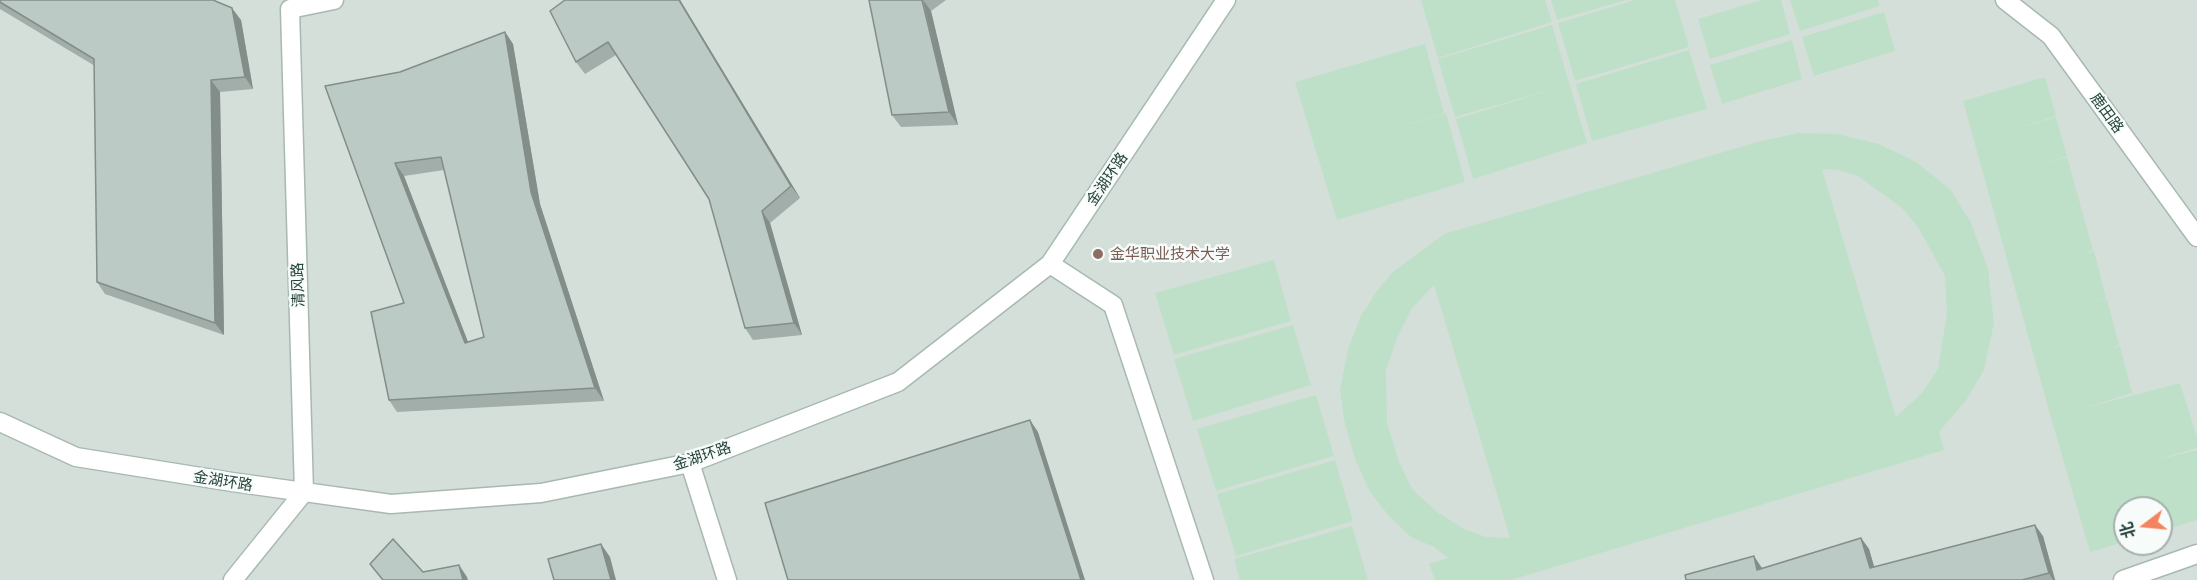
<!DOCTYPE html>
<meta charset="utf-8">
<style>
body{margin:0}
#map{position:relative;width:2197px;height:580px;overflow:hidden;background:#e6efeb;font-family:Barlow,"Noto Sans SC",sans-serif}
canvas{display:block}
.north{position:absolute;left:2113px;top:496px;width:60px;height:60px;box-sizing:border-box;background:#f7fbf9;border:2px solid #a3b1ad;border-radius:50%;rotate:254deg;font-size:16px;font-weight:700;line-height:24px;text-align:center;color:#24423a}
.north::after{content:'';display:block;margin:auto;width:21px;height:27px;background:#f4845f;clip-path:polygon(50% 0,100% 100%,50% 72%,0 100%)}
</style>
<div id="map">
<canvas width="2197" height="580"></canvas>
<div class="north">北</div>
</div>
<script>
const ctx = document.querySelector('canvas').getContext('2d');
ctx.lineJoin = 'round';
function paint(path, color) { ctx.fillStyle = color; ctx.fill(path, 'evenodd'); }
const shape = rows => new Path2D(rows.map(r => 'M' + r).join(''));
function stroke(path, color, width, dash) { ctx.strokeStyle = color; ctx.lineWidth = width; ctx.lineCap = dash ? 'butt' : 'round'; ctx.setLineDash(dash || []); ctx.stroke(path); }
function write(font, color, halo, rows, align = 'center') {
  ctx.font = font + ' Barlow,"Noto Sans SC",sans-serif'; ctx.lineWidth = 5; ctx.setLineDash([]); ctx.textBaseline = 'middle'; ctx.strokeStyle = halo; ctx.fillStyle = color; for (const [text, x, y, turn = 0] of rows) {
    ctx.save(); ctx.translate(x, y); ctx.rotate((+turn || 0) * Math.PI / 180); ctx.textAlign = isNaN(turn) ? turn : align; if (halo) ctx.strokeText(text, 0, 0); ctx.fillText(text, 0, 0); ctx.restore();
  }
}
const built = shape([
 [0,0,2197,0,2197,580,0,580],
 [2125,508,2161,508,2161,544,2125,544]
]);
const green = shape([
 [1421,0,1545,0,1552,22,1438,58],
 [1551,0,1627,0,1557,20],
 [1635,0,1675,0,1689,47,1575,81,1558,23],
 [1762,0,1781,0,1790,34,1710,59,1698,19],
 [1790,0,1878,0,1880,6,1800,31],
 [1884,12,1895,51,1814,76,1802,37],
 [1552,25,1587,143,1473,179,1456,119,1557,88,1455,117,1438,59],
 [1792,40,1802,79,1722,104,1710,65],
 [1425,44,1444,113,1371,135,1446,113,1465,182,1337,220,1295,82],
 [1689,50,1707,109,1592,141,1576,84],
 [2045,77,2056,116,2013,130,2056,117,2067,156,2046,163,2067,157,2093,250,2084,254,2094,251,2106,298,2097,301,2107,299,2119,345,2110,349,2120,346,2132,393,2085,408,2180,383,2197,438,2197,448,2152,461,2197,450,2197,520,2161,531,2161,508,2125,508,2125,542,2090,552,2051,418,1963,101],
 [1799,133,1838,134,1879,144,1916,162,1950,189,1971,223,1988,269,1994,323,1984,370,1967,399,1939,432,1944,450,1511,580,1435,580,1429,564,1448,558,1434,547,1411,537,1389,516,1370,492,1355,459,1344,420,1340,390,1348,349,1361,316,1377,291,1393,272,1444,234,1761,141],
 [1822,169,1838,170,1858,176,1902,208,1918,227,1945,276,1947,313,1938,369,1921,394,1896,417],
 [1434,285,1510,538,1509,538,1486,537,1464,529,1437,512,1412,489,1399,462,1387,423,1386,370,1398,336,1412,308],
 [1274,260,1291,321,1174,355,1155,293],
 [1293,325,1311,385,1193,421,1174,359],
 [1316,395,1334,456,1216,491,1197,429],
 [1335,460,1353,521,1236,556,1217,494],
 [1352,526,1368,580,1240,580,1234,559]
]);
const minor = shape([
 [2005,0,2051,36,2197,237],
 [1050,264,1113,305,1204,580],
 [0,422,76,457,232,482,391,504,541,493,690,463,898,382,1050,264,1226,0],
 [690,463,727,580],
 [233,580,304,492,290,9,334,0],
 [2123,580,2197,554]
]);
const wall = shape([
 [0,0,241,20,253,89,220,92,224,335,105,294,97,282,95,66,0,9],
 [565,0,680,0,800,198,770,223,802,335,753,340,745,328,709,199,616,55,585,74,576,62],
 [869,0,946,0,931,11,958,125,901,127,892,115],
 [505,32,513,44,540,204,604,401,397,412,389,400,404,303,325,86,400,72],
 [444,170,484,337,468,342,404,176],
 [2043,536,2055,580,1686,580,1762,568,1861,538,1869,549,1874,567]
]);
const shadedWall = shape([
 [679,0,680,0,800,198,791,186],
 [923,0,931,11,958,125,949,112],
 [232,8,241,20,253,89,245,77],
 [505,32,513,44,540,204,604,401,595,388,531,192],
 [211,80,220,92,224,335,215,323],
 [395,163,404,176,473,355,465,343],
 [762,211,770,223,802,335,794,323],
 [1030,420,1038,432,1085,580,1081,580],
 [2035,525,2043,536,2055,580,2053,580,2049,573],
 [1861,538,1869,549,1878,580,1870,568],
 [601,544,610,557,616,580,611,580],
 [1754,556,1762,568,1757,570],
 [459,565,467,577,468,580,463,580]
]);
const building = shape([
 [0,0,213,0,232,8,245,77,211,80,215,323,97,282,94,59,0,2,0,0],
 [565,0,679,0,791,186,762,211,794,323,745,328,709,199,608,42,576,62,550,11,565,0],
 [869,0,922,0,949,112,892,115,869,0],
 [505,32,531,192,595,388,389,400,371,312,404,303,325,86,400,72,505,32],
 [441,157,484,337,465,343,395,163,441,157],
 [1030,420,1081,580,788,580,765,503,1030,420],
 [2035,525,2049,573,2022,580,1686,580,1685,575,1754,556,1757,570,1861,538,1870,568,2035,525],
 [393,539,423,572,459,565,463,580,383,580,370,564,393,539],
 [601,544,611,580,554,580,548,559,601,544]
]);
const markers = [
 [1098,254,6,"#8d6e63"]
];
const streetNames = [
 ["鹿田路",2107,113,54],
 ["金湖环路",1107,179,-56],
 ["清风路",298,285,-92],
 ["金湖环路",702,456,-18],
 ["金湖环路",223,481,9]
];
const educationNames = [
 ["金华职业技术大学",1110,254]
];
paint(built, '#d4dfda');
paint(green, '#bfe0c8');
stroke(minor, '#a8b8b2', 21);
stroke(minor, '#fff', 18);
paint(wall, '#a1aea9');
paint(shadedWall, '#838d89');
paint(building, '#bbcac4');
stroke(building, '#838d89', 1.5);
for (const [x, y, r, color] of markers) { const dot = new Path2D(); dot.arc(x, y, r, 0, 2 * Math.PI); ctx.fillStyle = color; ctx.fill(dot); stroke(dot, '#f7fbf9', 2); }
write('15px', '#24423a', '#f7fbf9', streetNames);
write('15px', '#785e54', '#f7fbf9', educationNames, 'left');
</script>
